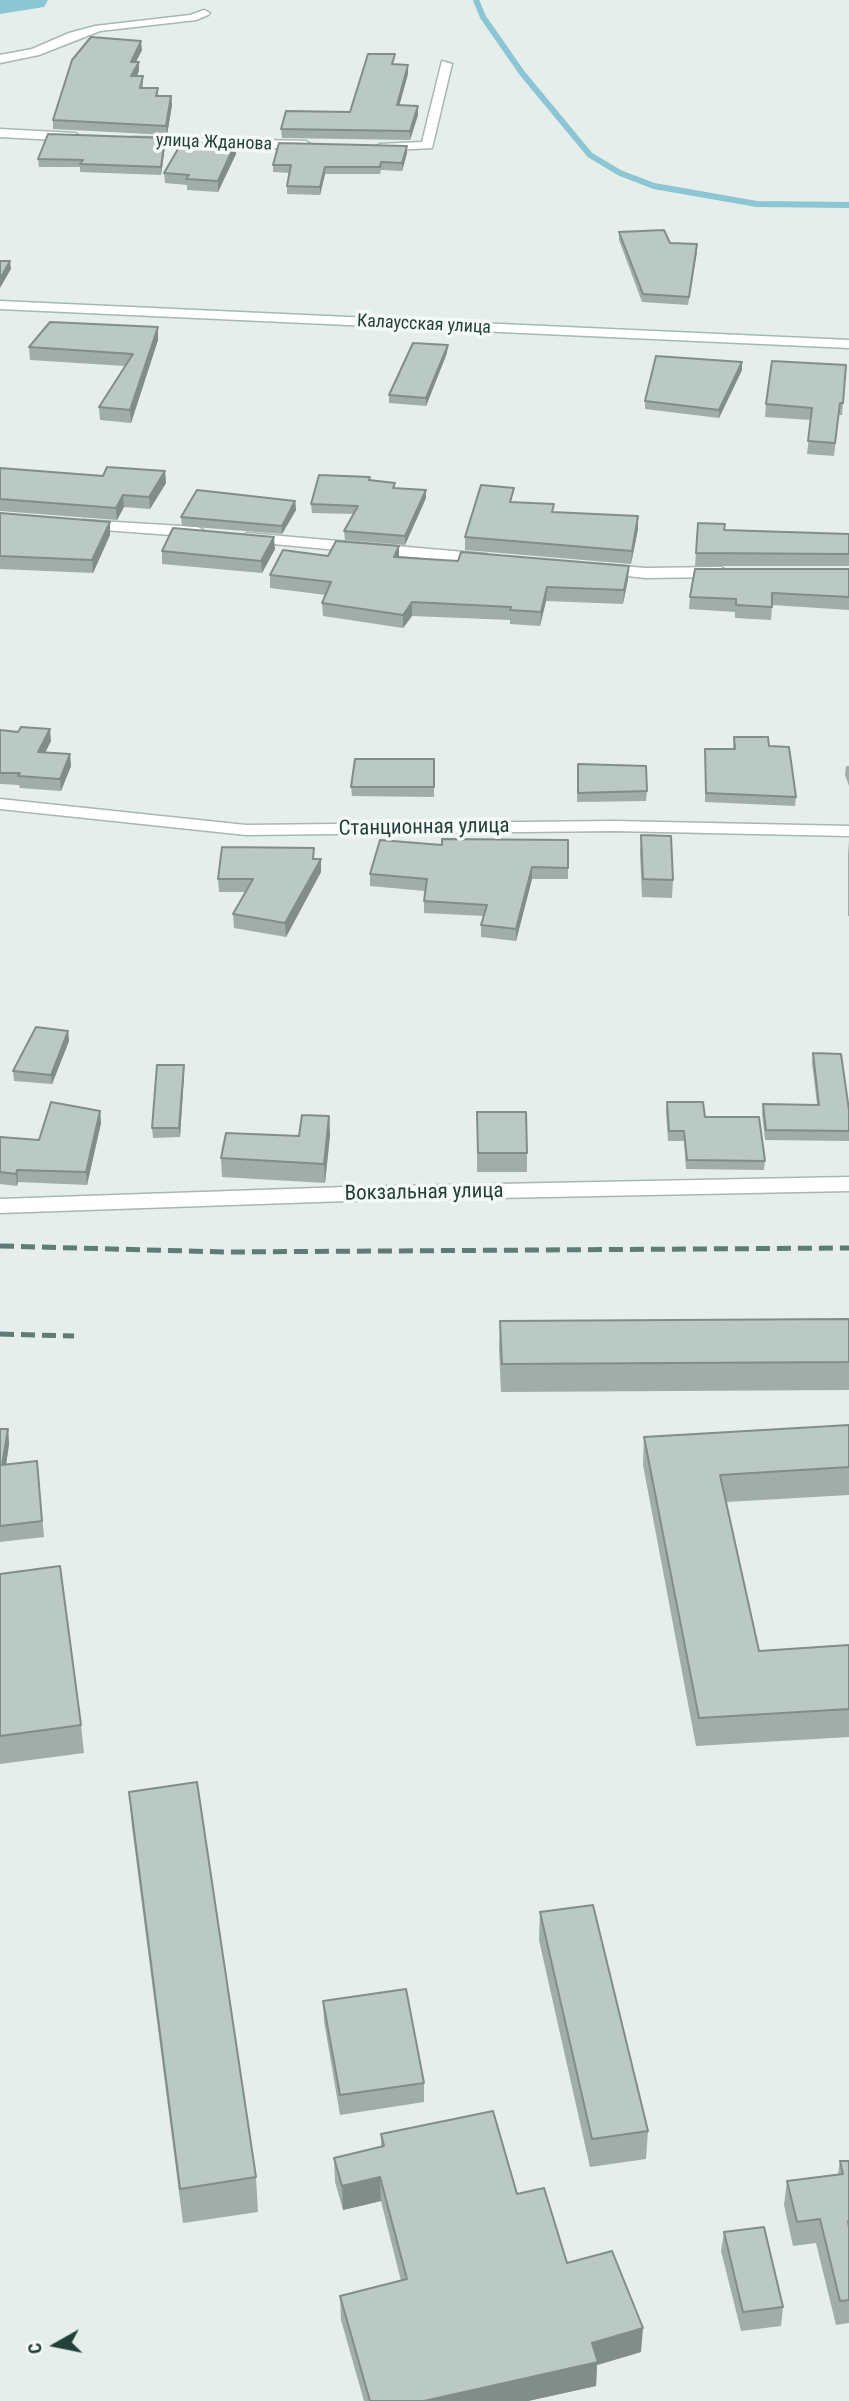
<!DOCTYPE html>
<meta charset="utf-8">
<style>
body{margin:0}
#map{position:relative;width:849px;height:2401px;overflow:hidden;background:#e5eeea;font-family:"Roboto Condensed",sans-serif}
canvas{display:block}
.north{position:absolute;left:21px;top:2310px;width:70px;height:70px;-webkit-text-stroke:5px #f5faf8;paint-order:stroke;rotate:261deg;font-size:19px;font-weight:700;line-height:28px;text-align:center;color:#23413a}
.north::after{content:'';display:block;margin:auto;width:24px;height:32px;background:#23413a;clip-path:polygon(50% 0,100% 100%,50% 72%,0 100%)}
</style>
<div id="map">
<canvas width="849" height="2401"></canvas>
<div class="north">С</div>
</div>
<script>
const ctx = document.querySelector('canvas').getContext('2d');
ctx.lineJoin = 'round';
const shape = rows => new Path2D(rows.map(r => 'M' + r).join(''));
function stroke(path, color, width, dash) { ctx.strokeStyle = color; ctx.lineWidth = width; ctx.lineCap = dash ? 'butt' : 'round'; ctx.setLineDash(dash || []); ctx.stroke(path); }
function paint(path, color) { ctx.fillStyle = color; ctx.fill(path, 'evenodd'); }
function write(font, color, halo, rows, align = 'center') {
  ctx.font = font + ' "Roboto Condensed",sans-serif'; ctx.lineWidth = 7; ctx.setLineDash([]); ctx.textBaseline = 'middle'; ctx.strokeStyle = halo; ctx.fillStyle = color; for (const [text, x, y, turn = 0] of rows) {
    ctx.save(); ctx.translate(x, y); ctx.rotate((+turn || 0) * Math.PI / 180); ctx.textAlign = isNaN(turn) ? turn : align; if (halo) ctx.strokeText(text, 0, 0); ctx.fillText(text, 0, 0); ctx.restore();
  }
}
const stream = shape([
 [476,0,483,17,522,73,590,155,620,173,654,186,757,204,849,205]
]);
const river = shape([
 [0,0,48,0,44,7,0,14,0,0]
]);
const street = shape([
 [204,10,210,13,208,15,196,20,100,31,39,55,0,63,0,55,32,49,69,33,95,26,190,15,204,10],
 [442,61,452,64,432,148,376,151,374,148,380,144,422,142,442,61],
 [0,129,75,133,81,137,75,141,0,137,0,129],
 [134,137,306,141,312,145,306,149,138,144,132,140,134,137],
 [83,520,198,527,206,532,198,537,77,528,75,525,83,520],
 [247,533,487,554,495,559,487,564,241,541,239,538,247,533],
 [599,564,645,568,721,567,729,572,721,577,645,578,593,572,591,569,599,564],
 [0,799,246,825,614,821,849,826,849,836,614,831,246,835,0,809,0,799],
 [849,1177,849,1191,346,1201,0,1213,0,1199,346,1187,849,1177]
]);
const secondary = shape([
 [0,301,849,340,849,348,0,309,0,301]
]);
const rail = shape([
 [0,1246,226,1252,849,1248],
 [0,1334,74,1336]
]);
const wall = shape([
 [142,50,136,62,139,71,137,76,143,76,143,88,158,88,158,96,171,96,172,105,167,135,53,129,53,120],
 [395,64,408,74,399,105,418,106,418,115,410,140,282,138,281,129,350,112],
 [165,138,165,146,161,175,80,172,80,167,39,167,38,159],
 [235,144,236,154,218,192,187,190,187,185,165,183,164,173],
 [407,153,402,171,381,170,380,174,325,174,320,195,287,194,287,186,290,173,273,172,273,165],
 [619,232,670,243,697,244,688,305,642,302,619,240],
 [158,327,158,340,131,423,100,420,99,407,125,366,30,360,29,347],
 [447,353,426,406,389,403,389,395],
 [846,365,842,415,839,415,834,456,807,454,811,420,765,417,766,404],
 [742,370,719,418,645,409,645,401],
 [0,468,103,476,165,471,166,483,150,509,124,507,117,520,0,511],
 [370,480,395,483,395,488,426,498,405,545,345,540,344,531,354,514,312,513,311,504],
 [295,501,296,510,282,534,182,526,181,517],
 [513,502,553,512,638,516,638,529,631,564,465,550,465,537],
 [0,513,110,535,93,573,0,569],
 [698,523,724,530,849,534,849,566,695,566],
 [275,549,262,573,162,564,162,551],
 [328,556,399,557,628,579,623,604,546,601,540,626,510,624,510,620,412,616,403,628,323,616,322,603,326,595,270,588,270,575],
 [849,569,849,610,772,605,771,620,735,618,735,612,689,609,690,597],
 [0,730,51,741,45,753,70,754,71,766,61,791,20,788,19,785,0,784],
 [734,737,769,746,796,797,795,806,705,802,705,749,733,749],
 [434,759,434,797,352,796,351,787],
 [578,764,647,791,646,801,577,802],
 [846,766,849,766,849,786,845,775],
 [641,835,673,880,672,898,642,897,640,853],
 [568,840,568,879,532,879,516,941,481,937,481,925,484,916,424,913,424,901,425,891,370,886,370,874,442,845],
 [849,841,849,916,848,916,848,855],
 [315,859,321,859,321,872,286,937,234,928,233,914,246,892,219,892,218,879],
 [68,1031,69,1041,52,1084,14,1081,13,1071],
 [813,1053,849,1110,849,1141,765,1140,762,1114,763,1104,817,1104,812,1063],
 [184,1065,184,1075,180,1137,153,1138,152,1128],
 [667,1102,705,1117,765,1161,764,1170,686,1169,684,1141,668,1141,666,1111],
 [100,1111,101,1123,87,1185,18,1182,17,1186,0,1184,0,1137,39,1140],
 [477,1112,527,1153,527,1172,477,1172],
 [329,1116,330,1135,325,1183,222,1177,221,1158,299,1136],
 [849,1319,849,1390,501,1392,499,1349,500,1321],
 [849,1425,849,1495,726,1502,759,1651,849,1645,849,1737,696,1746,643,1465,644,1437],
 [0,1429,8,1429,9,1444,6,1464,37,1461,44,1537,0,1542],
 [0,1574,81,1725,84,1753,0,1764],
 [129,1792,256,2177,258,2212,183,2223,132,1827],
 [540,1912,648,2131,646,2159,590,2167,539,1940],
 [323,2001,424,2083,424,2102,340,2115,324,2021],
 [381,2134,517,2194,567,2263,641,2352,597,2365,596,2386,528,2401,364,2401,341,2320,340,2296,401,2281,381,2201,343,2210,335,2182,334,2158,381,2147],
 [840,2161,849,2161,849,2323,836,2325,816,2243,793,2246,784,2205,787,2181,838,2174],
 [724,2232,783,2307,781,2326,741,2331,721,2251]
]);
const shadedWall = shape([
 [141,41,142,50,131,71,131,62],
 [139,62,139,71,132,85,131,76],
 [408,65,408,74,397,114,397,105],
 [171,96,172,105,167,135,166,126],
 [418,106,418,115,410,140,410,131],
 [165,138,165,146,161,175,161,167],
 [235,144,236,154,218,192,218,181],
 [407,146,407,153,402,171,402,163],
 [325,167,325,174,320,195,320,187],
 [697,244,697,252,688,305,689,297],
 [10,261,11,269,0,288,0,279],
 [158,327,158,340,131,423,130,410],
 [448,345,447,353,426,406,426,398],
 [742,362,742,370,719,418,719,410],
 [165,471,166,483,150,509,149,497],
 [426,490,426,498,405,545,405,536],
 [123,495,124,507,117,520,116,508],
 [295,501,296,510,282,534,282,526],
 [638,516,638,529,631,564,632,551],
 [110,522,110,535,93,573,92,560],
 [274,537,275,549,262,573,261,561],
 [399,546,399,560,394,557],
 [629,566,628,579,623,604,624,590],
 [547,587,546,601,540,626,541,612],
 [412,602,412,616,403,628,403,615],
 [50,729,51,741,39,764,38,752],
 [70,754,71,766,61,791,60,779],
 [321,859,321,872,286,937,285,923],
 [532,867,532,879,516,941,516,929],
 [68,1031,69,1041,52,1084,51,1075],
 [184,1065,184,1075,180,1137,179,1128],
 [100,1111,101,1123,87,1185,86,1172],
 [329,1116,330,1135,325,1183,324,1164],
 [17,1170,18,1182,17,1186,16,1174],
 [8,1429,9,1444,4,1480,2,1465],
 [380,2177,381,2201,343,2210,342,2186],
 [643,2328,641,2352,597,2365,596,2386,528,2401,424,2401,592,2343]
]);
const building = shape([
 [91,37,141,41,131,62,139,62,131,76,143,76,140,88,158,88,156,96,171,96,166,126,53,120,72,60,91,37],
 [368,54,395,54,392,64,408,65,397,105,418,106,410,131,281,129,286,111,350,112,368,54],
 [48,134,165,138,161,167,80,164,83,160,38,159,48,134],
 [182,142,235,144,218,181,186,179,189,175,164,173,182,142],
 [279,143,407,146,402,163,381,162,380,167,325,167,320,187,287,186,291,165,273,165,279,143],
 [664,230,670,243,697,244,689,297,643,294,619,232,664,230],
 [0,261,10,261,0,279,0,261],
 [50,322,158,327,130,410,99,407,133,354,29,347,50,322],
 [413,343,448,345,426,398,389,395,413,343],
 [656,356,742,362,719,410,645,401,656,356],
 [772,361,846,365,843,403,840,403,835,443,808,441,812,408,766,404,772,361],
 [107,467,165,471,149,497,123,495,116,508,0,499,0,468,103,476,107,467],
 [319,475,370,477,369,480,395,483,393,488,426,490,405,536,344,531,358,506,311,504,319,475],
 [481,485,514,488,510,502,554,504,552,512,638,516,632,551,465,537,481,485],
 [197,490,295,501,282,526,181,517,197,490],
 [0,513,110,522,92,560,0,556,0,513],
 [698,523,725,524,724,530,849,534,849,554,696,553,698,523],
 [173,528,274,537,261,561,162,551,173,528],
 [336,541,399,546,394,557,458,561,461,552,629,566,624,590,547,587,541,612,510,610,511,607,412,602,403,615,322,603,331,582,270,575,283,550,328,556,336,541],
 [695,569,849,569,849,597,772,593,772,607,736,605,736,599,690,597,695,569],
 [21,727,50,729,38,752,70,754,60,779,18,776,20,773,0,773,0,730,18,732,21,727],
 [734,737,768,737,769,746,789,747,796,797,706,793,705,749,735,749,734,737],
 [355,759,434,759,434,787,351,787,355,759],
 [578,764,646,766,647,791,578,793,578,764],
 [641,835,671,836,673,880,643,879,641,835],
 [442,839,568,840,568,868,532,867,516,929,481,925,487,905,424,901,427,879,370,874,380,840,442,845,442,839],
 [222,847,314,848,313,859,321,859,285,923,233,914,253,879,218,879,222,847],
 [36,1027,68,1031,51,1075,13,1071,36,1027],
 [813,1053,841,1054,849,1110,849,1131,766,1130,763,1104,819,1105,813,1053],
 [157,1065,184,1065,179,1128,152,1128,157,1065],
 [51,1102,100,1111,86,1172,17,1170,16,1174,0,1172,0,1137,39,1140,51,1102],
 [667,1102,703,1102,705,1117,759,1117,765,1161,687,1160,684,1131,669,1131,667,1102],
 [477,1112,526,1112,527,1153,478,1153,477,1112],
 [302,1115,329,1116,324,1164,221,1158,226,1133,299,1136,302,1115],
 [849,1319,849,1362,502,1364,500,1321,849,1319],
 [849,1425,849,1467,720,1475,759,1651,849,1645,849,1709,699,1718,644,1437,849,1425],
 [0,1429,8,1429,2,1465,37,1461,42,1521,0,1526,0,1429],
 [60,1566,81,1725,0,1736,0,1574,60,1566],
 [197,1782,256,2177,180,2189,129,1792,197,1782],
 [593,1905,648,2131,592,2139,540,1912,593,1905],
 [406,1989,424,2083,340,2095,323,2001,406,1989],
 [493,2111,517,2194,544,2188,567,2263,612,2251,643,2328,592,2343,598,2362,424,2401,370,2401,340,2296,407,2279,380,2177,342,2186,334,2158,384,2146,381,2134,493,2111],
 [840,2161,849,2161,849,2221,848,2221,849,2227,849,2300,840,2301,820,2219,797,2222,787,2181,843,2174,840,2161],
 [764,2227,783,2307,743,2312,724,2232,764,2227]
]);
const farStreetnames = [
 ["улица Жданова",214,143,2],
 ["Калаусская улица",424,325,3]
];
const streetNames = [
 ["Станционная улица",424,828,-1],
 ["Вокзальная улица",424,1193,-1]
];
stroke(stream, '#8cc5d4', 6);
paint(river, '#8cc5d4');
stroke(street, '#a7b7b2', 3);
stroke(secondary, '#a2bab3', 3);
paint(street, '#fff');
paint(secondary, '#fff');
stroke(rail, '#5e7c75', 5, [14, 7]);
paint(wall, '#a0ada9');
paint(shadedWall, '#828d89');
paint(building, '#bac9c4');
stroke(building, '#828d89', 2);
write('18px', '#23413a', '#f5faf8', farStreetnames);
write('21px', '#23413a', '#f5faf8', streetNames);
</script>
